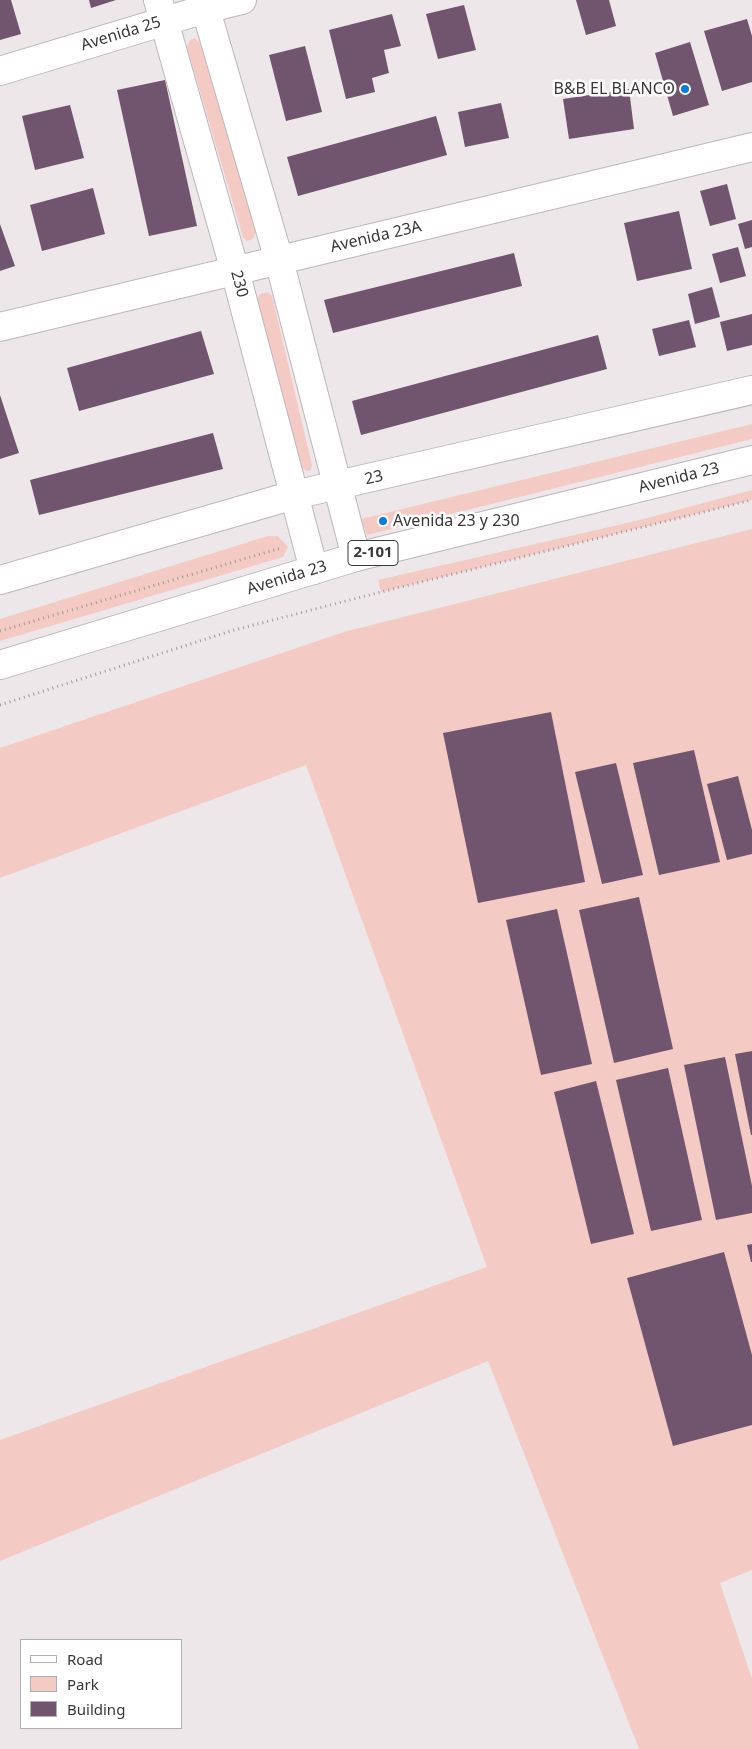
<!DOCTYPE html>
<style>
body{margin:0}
#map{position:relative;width:752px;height:1749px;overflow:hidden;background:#ede7ea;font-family:"Noto Sans",sans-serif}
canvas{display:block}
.legend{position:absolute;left:20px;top:1639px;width:162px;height:90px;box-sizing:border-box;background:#fff;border:1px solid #b0afaf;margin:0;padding:6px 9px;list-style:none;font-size:15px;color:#3a3738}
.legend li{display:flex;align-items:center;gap:10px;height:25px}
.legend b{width:25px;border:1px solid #b0afaf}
</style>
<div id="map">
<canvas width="752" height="1749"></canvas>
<ul class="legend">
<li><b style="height:6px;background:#fff"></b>Road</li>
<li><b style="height:14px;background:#f4cac4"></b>Park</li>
<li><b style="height:14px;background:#71546e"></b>Building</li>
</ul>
</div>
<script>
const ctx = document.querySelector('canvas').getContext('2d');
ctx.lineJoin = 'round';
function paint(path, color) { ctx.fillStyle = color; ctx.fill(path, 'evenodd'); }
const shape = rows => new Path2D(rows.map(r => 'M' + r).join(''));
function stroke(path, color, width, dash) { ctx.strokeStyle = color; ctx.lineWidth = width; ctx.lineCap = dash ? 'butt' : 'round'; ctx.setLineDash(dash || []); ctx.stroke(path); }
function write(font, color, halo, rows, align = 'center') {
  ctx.font = font + ' "Noto Sans",sans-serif'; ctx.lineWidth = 5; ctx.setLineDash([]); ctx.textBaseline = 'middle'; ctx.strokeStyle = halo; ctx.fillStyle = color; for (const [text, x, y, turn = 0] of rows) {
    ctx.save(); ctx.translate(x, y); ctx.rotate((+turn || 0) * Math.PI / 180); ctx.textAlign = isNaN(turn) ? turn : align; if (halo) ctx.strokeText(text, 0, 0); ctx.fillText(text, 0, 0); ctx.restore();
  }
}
const green = shape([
 [195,38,200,43,256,232,253,239,247,241,243,237,187,47,190,40],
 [267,292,272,296,312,465,311,470,306,471,302,467,256,300,260,294],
 [752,424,752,439,367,535,361,519],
 [752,490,752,500,381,592,378,580,640,520],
 [752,529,752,1570,720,1583,752,1679,752,1749,639,1749,488,1361,0,1561,0,1440,487,1267,306,765,0,878,0,748,344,632],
 [268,536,278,536,288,547,283,557,0,641,0,619]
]);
const building = shape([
 [0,0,11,0,21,34,0,40],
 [89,0,116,0,91,8],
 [576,0,609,0,616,26,586,35],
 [464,5,476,50,438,59,426,14],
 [392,14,401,46,384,50,389,73,372,78,375,92,346,99,329,30],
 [747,19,752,36,752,82,722,91,704,31],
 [690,42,709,105,673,116,655,53],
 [305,46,322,112,286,121,269,55],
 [165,80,197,226,149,236,117,90],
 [629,89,634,129,569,139,563,99],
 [501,103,509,138,465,147,458,112],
 [70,105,84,158,35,170,22,116],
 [436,116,447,155,298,196,287,157],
 [727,184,736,219,710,226,700,191],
 [93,188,105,234,42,251,30,205],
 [679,211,692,269,637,281,624,223],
 [752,220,752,247,745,249,738,224],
 [0,224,15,266,0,271],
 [738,247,746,276,720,283,712,254],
 [514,253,522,286,333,333,324,300],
 [712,287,720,317,695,324,688,294],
 [752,314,752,345,727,351,720,322],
 [689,320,696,347,659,356,652,329],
 [201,331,214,374,79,411,67,368],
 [598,335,607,369,361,435,352,401],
 [0,395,19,453,0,459],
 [213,433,223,469,39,515,30,480],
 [551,712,585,882,478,903,443,733],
 [694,750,720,862,659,875,633,763],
 [616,763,643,875,602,884,575,772],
 [738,776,752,830,752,854,727,860,707,784],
 [639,897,673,1049,614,1063,579,910],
 [557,909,592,1064,541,1075,506,920],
 [752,1051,752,1135,751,1135,735,1054],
 [725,1057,752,1186,752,1213,716,1220,684,1065],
 [668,1068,702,1220,651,1231,616,1080],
 [596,1081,634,1234,591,1244,554,1092],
 [752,1244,752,1262,751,1262,747,1245],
 [724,1252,752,1355,752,1425,673,1446,627,1278]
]);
const path = shape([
 [0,631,281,548],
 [0,705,234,630,381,592,752,500]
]);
const minor = shape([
 [0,71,205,9,242,0],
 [0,327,752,147],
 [0,580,294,495,752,390]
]);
const tertiary = shape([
 [158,0,235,271,314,570],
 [203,0,279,260,356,557]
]);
const primary = shape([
 [0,665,356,557,752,460]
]);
const markers = [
 [685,89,5,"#047de3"],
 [383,521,5,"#047de3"]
];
const shields = [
 [373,553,50]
];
const shieldNames = [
 ["2-101",373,553]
];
const streetNames = [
 ["Avenida 25",121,34,-17],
 ["Avenida 23A",376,237,-13],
 ["230",239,284,75],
 ["23",374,478,-13],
 ["Avenida 23",679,478,-14],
 ["Avenida 23",287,578,-17]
];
const poiNames = [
 ["B&B EL BLANCO",675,89],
 ["Avenida 23 y 230",393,521,"left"]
];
paint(green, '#f4cac4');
paint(building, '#71546e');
stroke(minor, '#bdb7b9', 30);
stroke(tertiary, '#bdb7b9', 30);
stroke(primary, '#bdb7b9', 30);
stroke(path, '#9e999b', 3, [1, 4]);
stroke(minor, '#fff', 28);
stroke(tertiary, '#fff', 28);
stroke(primary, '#fff', 28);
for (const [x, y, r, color] of markers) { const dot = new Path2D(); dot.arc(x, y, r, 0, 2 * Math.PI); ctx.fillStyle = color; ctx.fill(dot); stroke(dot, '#fff', 2); }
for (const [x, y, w] of shields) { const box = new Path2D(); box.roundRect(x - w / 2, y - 12.5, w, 25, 4); ctx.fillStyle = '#fff'; ctx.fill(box); stroke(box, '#3a3738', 1); }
write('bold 15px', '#3a3738', null, shieldNames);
write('16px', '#3a3738', '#fff', streetNames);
write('16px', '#3a3738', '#fff', poiNames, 'right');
</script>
